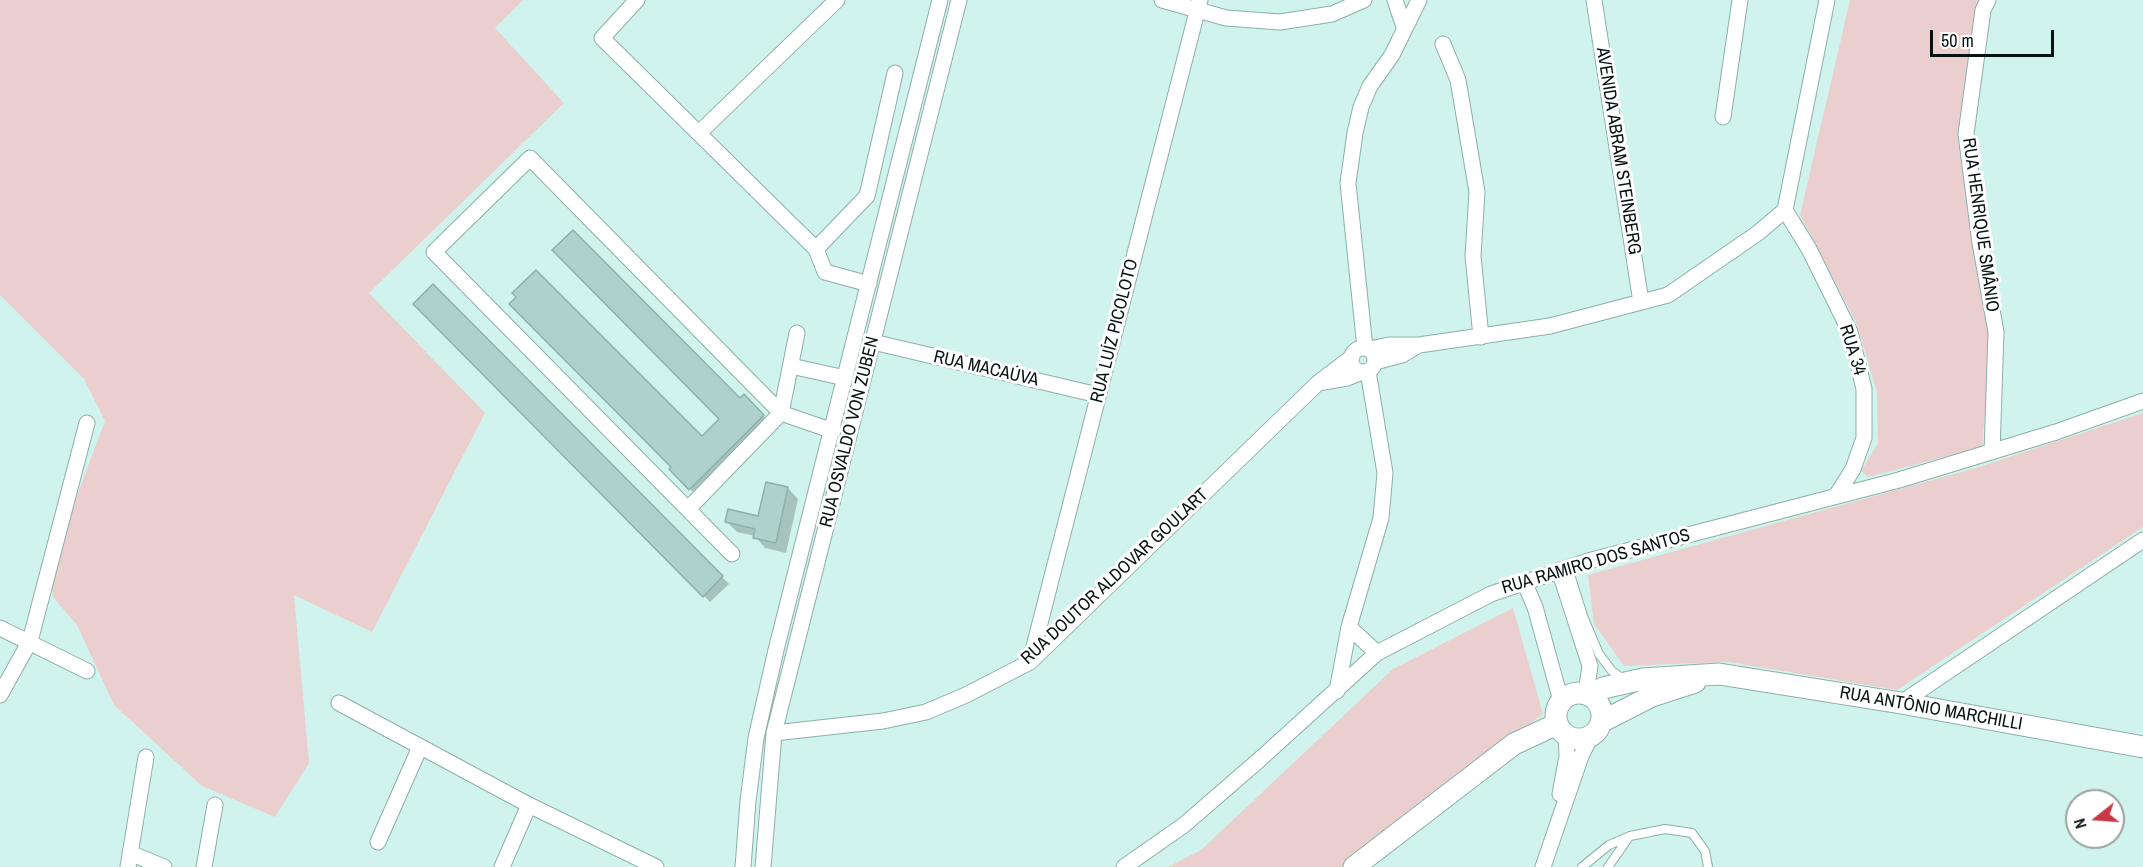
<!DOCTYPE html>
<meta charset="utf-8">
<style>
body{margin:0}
#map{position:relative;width:2143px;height:867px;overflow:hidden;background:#d0f4ed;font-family:"Archivo Narrow",sans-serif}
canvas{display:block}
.north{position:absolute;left:2065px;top:789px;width:60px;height:60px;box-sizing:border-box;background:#fff;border:2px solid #9ca1a0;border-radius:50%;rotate:253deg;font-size:16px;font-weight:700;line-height:24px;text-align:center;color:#071311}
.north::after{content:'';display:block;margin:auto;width:21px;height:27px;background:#c93945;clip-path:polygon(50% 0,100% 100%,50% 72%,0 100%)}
.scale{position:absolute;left:1930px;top:30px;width:124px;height:27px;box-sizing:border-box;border:3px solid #071311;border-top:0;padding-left:8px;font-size:18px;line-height:21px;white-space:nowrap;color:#071311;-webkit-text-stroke:4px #fff;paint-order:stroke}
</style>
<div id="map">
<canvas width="2143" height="867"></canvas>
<div class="north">N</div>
<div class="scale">50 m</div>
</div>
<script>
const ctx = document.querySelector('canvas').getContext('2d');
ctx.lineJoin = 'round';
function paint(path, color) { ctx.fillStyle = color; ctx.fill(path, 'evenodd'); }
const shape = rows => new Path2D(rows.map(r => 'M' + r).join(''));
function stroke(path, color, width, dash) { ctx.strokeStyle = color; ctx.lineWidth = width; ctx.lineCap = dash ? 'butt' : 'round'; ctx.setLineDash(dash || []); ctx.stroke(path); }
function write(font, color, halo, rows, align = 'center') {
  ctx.font = font + ' "Archivo Narrow",sans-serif'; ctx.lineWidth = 6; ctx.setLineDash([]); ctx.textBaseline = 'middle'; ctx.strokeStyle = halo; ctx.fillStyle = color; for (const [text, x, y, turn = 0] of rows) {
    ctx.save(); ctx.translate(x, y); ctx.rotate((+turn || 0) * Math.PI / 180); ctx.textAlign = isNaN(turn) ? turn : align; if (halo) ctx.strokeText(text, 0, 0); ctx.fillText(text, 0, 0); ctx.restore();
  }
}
const green = shape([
 [0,0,523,0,495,28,564,103,369,293,485,413,372,632,294,595,309,763,275,817,202,786,114,705,77,625,53,597,50,567,105,421,84,379,0,295],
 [1850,0,1983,0,1960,132,1991,343,1982,447,1868,477,1861,471,1878,443,1877,392,1856,322,1800,215],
 [2143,413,2143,527,1897,690,1729,662,1624,666,1594,624,1588,575,1976,468],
 [1513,608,1543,714,1341,867,1168,867,1201,850,1393,669]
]);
const shadow = shape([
 [433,286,729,584,710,602,415,304],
 [744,396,770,423,697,496,671,469],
 [788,488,798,499,786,553,765,548,755,536,737,532,727,522,759,518]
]);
const building = shape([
 [573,230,740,398,744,394,764,415,689,490,669,469,671,467,509,304,516,297,512,293,536,270,702,436,719,419,552,250,573,230],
 [433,284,723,576,703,597,413,304,433,284],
 [766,482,788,487,776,543,753,538,755,529,725,522,728,509,758,516,766,482]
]);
const lane = shape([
 [1568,568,1583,616,1599,654,1612,671,1623,679],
 [1582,867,1609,845,1630,836,1665,829,1692,833,1705,851,1708,867],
 [1608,867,1629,837]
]);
const street = shape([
 [637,0,602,38,816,249,825,272,869,284],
 [1162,0,1226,18,1280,22,1332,14,1364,0],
 [1395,0,1404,27],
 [1594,0,1641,302],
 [1988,0,1983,10,1966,134,1980,243,1996,332,1992,452],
 [1443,44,1458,80,1477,192,1473,256,1481,337],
 [1723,117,1740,0],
 [699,133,837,0],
 [1785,210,1809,249,1850,332,1864,389,1864,438,1853,469,1836,496],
 [816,249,867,196,895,73],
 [873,342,1098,395],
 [1365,348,1348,183,1355,133,1361,107,1370,86,1392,55,1419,0],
 '1351 360a12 12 0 1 1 24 0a12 12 0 1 1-24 0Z',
 [1369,349,1389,345,1419,345,1550,326,1668,295,1758,233,1785,210,1827,0],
 [1375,362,1402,355,1417,346],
 [791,366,845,378],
 [1318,383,1347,378,1362,372],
 [688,509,781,413,797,333],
 [732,554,434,252,530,158,781,413,833,431],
 [1559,570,1590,666,1586,693],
 [1524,582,1535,607,1561,701],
 [1349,627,1377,653],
 [0,628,87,671],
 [1030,662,1200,0],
 [1337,691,1349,627,1381,518,1385,473,1368,371],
 [0,695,30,641,87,423],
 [339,703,529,805,656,867],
 [1901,703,2143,540],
 [774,733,883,721,926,712,966,695,1030,662,1318,383,1352,357],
 [1560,794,1567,756,1566,735],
 [378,842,420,747],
 [130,853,164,867],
 [128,867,146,757],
 [204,867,215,805],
 [502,867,529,805],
 [743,867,748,801,756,738,776,650,940,0],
 [763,867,774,733,959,0],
 [1124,867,1184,825,1259,760,1377,653,1491,594,1588,561,1899,480,2056,432,2143,401],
 [1543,867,1581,756,1591,736]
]);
const secondary = shape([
 '1556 716a23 23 0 1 1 46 0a23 23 0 1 1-46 0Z',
 [1591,696,1603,688,1643,679,1719,674,1901,703,2143,747],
 [1601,722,1652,696,1695,682],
 [1354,867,1514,744,1557,724]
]);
const streetNames = [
 ["AVENIDA ABRAM STEINBERG",1618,151,81],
 ["RUA HENRIQUE SMÂNIO",1980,225,82],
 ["RUA LUÍZ PICOLOTO",1115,331,-76],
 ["RUA 34",1852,350,73],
 ["RUA MACAÚVA",986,369,13],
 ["RUA OSVALDO VON ZUBEN",850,432,-76],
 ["RUA RAMIRO DOS SANTOS",1596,562,-16],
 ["RUA DOUTOR ALDOVAR GOULART",1115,577,-43],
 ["RUA ANTÔNIO MARCHILLI",1931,709,10]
];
paint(green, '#ebcfce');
paint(shadow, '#0003');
paint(building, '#aed1cb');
stroke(building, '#8db0aa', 1.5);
stroke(lane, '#8cafa9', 10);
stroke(street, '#8cafa9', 17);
stroke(secondary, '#8cafa9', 23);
stroke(lane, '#fff', 8);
stroke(street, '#fff', 15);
stroke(secondary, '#fff', 21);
write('18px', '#071311', '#fff', streetNames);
</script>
